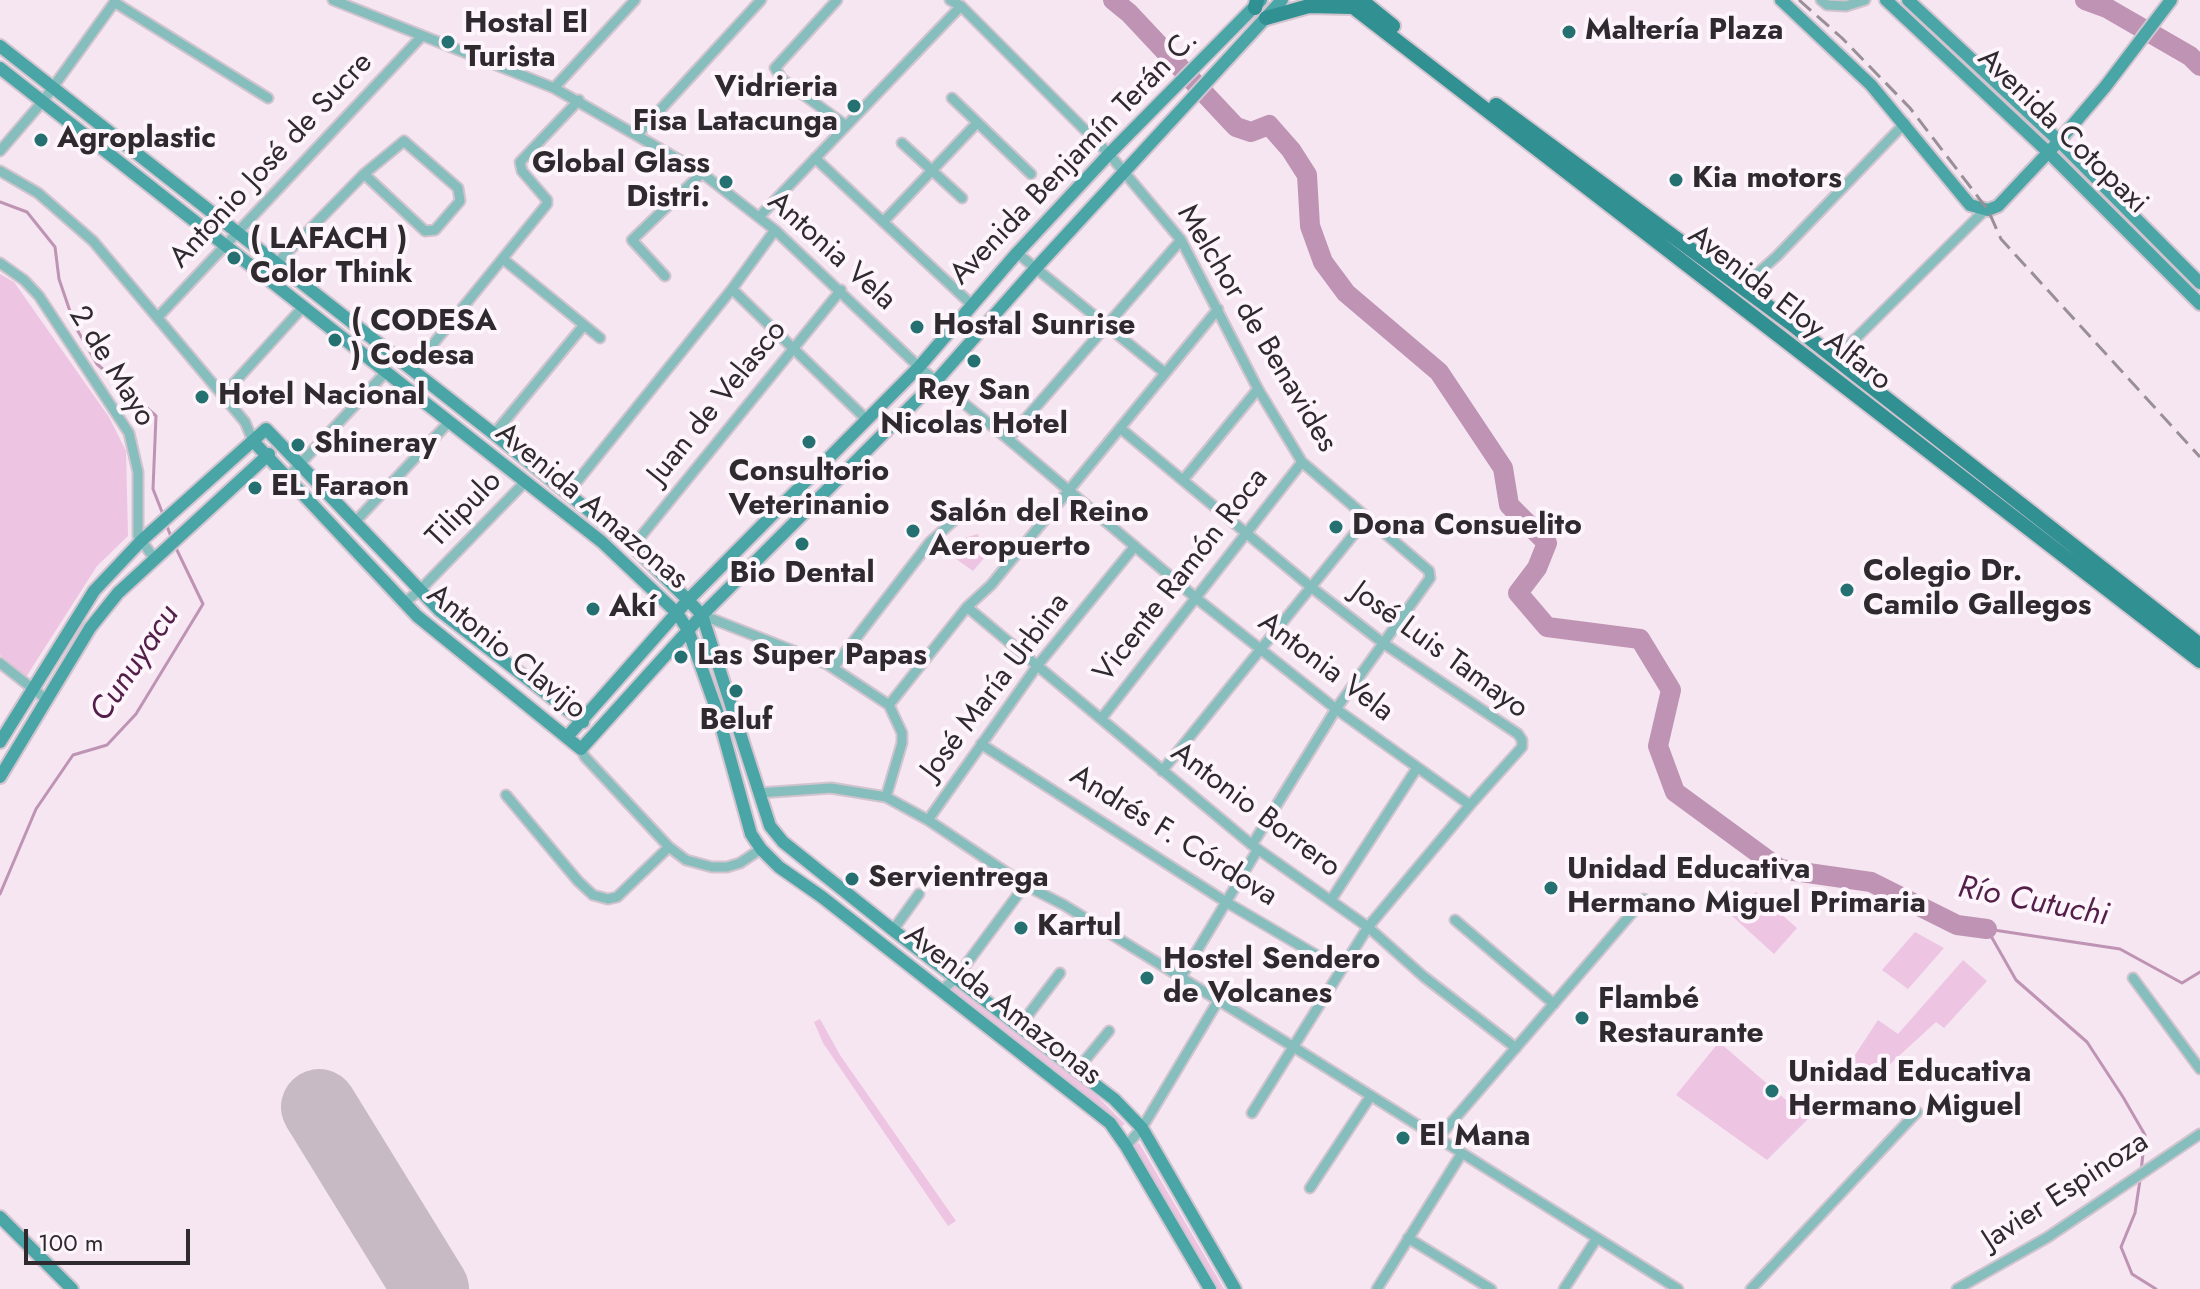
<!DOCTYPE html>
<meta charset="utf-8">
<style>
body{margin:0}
#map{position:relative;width:2200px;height:1289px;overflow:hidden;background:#f5e6f1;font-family:Jost,sans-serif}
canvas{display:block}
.scale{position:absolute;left:24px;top:1229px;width:166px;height:36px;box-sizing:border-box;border:4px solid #2f2a2e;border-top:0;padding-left:10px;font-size:24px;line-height:28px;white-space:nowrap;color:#2f2a2e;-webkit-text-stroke:6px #fef5fc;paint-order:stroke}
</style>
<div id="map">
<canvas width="2200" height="1289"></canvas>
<div class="scale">100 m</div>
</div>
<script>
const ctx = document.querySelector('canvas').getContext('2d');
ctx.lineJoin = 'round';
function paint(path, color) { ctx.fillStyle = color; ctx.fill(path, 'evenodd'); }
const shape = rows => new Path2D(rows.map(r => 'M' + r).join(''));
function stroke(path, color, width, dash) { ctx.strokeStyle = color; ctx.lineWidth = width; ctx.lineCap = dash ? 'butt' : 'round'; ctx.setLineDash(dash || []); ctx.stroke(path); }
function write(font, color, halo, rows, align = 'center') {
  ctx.font = font + ' Jost,sans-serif'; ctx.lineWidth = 8; ctx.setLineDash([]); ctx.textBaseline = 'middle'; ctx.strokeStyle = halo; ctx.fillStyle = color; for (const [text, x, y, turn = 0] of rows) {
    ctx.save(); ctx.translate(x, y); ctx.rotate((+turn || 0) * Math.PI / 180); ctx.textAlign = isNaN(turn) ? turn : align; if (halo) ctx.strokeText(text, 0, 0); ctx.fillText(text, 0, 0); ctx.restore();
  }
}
const green = shape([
 [0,274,14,282,109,417,126,451,128,536,97,566,26,677,0,655],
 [978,534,985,557,973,571,945,551,957,540],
 [1756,892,1797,928,1774,954,1732,916],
 [1915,932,1944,948,1908,989,1882,970],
 [1963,960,1987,981,1944,1028,1936,1022,1877,1076,1866,1068,1853,1066,1855,1060,1853,1058,1878,1020,1898,1034],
 [951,984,1097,1096,1125,1124,1120,1127,1101,1107,946,991],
 [820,1019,840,1055,956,1221,948,1226,823,1043,814,1022],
 [1719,1042,1808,1119,1767,1160,1676,1095],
 [1139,1143,1224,1289,1218,1289,1132,1146]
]);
const stream = shape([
 [0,202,27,212,55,247,59,279,75,326,97,364,156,416,153,489,164,517],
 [166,524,172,539],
 [0,894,36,809,73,755,107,745,136,714,203,604,175,546],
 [1987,929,2016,980,2087,1042,2123,1097,2145,1135,2141,1172],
 [1987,929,2120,949,2182,983,2200,972],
 [2140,1180,2135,1213,2121,1247,2132,1274,2156,1289]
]);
const river = shape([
 [1113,0,1129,13,1236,127,1251,132,1269,125,1291,150,1307,175,1310,226,1323,262,1346,293,1439,372,1503,468,1509,505,1547,543,1537,568,1518,593,1547,627,1640,639,1671,690,1658,746,1675,792,1780,869,1871,882,1957,925,1987,929],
 [2085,0,2107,8,2190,56,2200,66]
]);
const runway = shape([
 [319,1107,431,1289]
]);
const street = shape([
 [333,0,554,88,702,173,775,230,919,367,1008,439,1196,598,1336,709,1470,805],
 [837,0,775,68,782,79,845,125],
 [950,0,961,6,1109,154,1181,240,1258,389,1302,462,1429,571,1430,578,1336,709,1252,845],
 [1821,0,1827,5,1846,6,1865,0],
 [114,2,268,98],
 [554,88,635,0],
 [952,98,1031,174],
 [638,134,761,0],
 [902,143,962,198],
 [0,151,43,101,116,0],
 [815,158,971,304],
 [0,171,38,193,93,241,245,422,253,441],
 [759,217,961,6],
 [883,222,977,123],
 [1017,253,1165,373],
 [503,259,600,338],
 [0,263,24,280,39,296,129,433,138,472,138,536,154,558],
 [277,263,364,174,404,141,458,188,460,201,435,230,425,231,364,174],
 [665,276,632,240,702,173],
 [1742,287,1777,256,1905,123],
 [732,289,866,419],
 [158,317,421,37],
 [1836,358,1985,210],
 [412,370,547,204,547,200,522,171,520,162,579,100],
 [223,395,303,307],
 [1120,428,1311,587,1383,643,1518,734,1522,740,1522,747,1470,805,1368,927,1252,1113],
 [494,434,584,325],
 [1008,439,1181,240],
 [286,479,386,372],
 [1183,480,1258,389],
 [567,494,732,289,775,230],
 [355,522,449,422],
 [633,546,841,290],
 [404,603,420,590,525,482],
 [967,607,1252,845,1368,927,1423,976,1516,1048],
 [702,615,827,664,889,705,902,733,902,743,886,797],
 [0,663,46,699],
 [833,668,930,542,960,515],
 [889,705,967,607,991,585,1218,309],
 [1101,719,1302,462],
 [981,744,1226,902,1340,969],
 [581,749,585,757,669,847,686,860,712,867,727,867,740,863,761,849],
 [1162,771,1367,518],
 [759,793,831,788,886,797,928,820,1025,885,1064,905,1292,1046,1678,1289],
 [506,795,578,881,593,895,608,899,617,897,669,847],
 [928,820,1037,666,1135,546],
 [1331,900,1417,768],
 [1455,920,1554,1004],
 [893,930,919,894],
 [2133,978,2200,1069],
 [1180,979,1258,849],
 [941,991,956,978,1025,885],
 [1019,1027,1060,973],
 [1077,1070,1109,1031],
 [1438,1138,1644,899],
 [1126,1146,1142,1128,1218,1001],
 [1310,1188,1370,1097],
 [1408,1238,1491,1289],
 [1377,1289,1462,1153],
 [1564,1289,1597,1238],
 [1751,1289,1917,1112],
 [1957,1289,2048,1237,2200,1134]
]);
const secondary = shape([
 [1781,0,1871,85,1970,205,1988,210,1998,206,2059,141,2105,87,2171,0],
 [1886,0,2049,153,2200,304],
 [1908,0,2059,141,2200,283],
 [0,46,494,434,633,546,688,600,702,615,770,826,783,842,893,930,1114,1099,1142,1128,1235,1289],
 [0,68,602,542,677,613,688,630,717,711,751,834,761,849,779,867,822,897,1110,1123,1126,1146,1210,1289],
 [253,441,417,616,581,749,702,615,937,380,1035,269,1282,0],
 [567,737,688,600,919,367,1017,253,1109,154,1261,0],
 [0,742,94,591,141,541,266,429,440,611,583,722],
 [0,777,90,628,118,593,269,454],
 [0,1217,72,1289]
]);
const primary = shape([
 [1344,0,2200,661],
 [1361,0,1393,26],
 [1255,8,1257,0],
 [1266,18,1309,6,1352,7],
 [1496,105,1789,322,2200,645]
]);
const rail = shape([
 [1799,0,1842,38,1910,108,1988,210,2001,239,2200,457]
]);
const markers = [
 [1569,32,8,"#257071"],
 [448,42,8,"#257071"],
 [854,106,8,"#257071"],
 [41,140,8,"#257071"],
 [1676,180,8,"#257071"],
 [726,182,8,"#257071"],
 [234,258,8,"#257071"],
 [917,327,8,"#257071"],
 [335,340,8,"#257071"],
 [974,361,8,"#257071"],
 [202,397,8,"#257071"],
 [809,442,8,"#257071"],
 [298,445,8,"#257071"],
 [255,488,8,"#257071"],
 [1336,527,8,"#257071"],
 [913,531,8,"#257071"],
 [802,544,8,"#257071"],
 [1847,590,8,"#257071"],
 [593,609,8,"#257071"],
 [681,657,8,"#257071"],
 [736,691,8,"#257071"],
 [852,879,8,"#257071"],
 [1551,888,8,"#257071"],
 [1021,928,8,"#257071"],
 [1147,978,8,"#257071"],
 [1582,1018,8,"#257071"],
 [1772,1091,8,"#257071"],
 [1403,1138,8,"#257071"]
];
const poiNames = [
 ["Hostal El",464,25],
 ["Turista",464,59],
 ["Maltería Plaza",1585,32],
 ["Vidrieria",838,89,"right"],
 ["Fisa Latacunga",838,123,"right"],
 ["Agroplastic",57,140],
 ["Global Glass",710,165,"right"],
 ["Distri.",710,199,"right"],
 ["Kia motors",1692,180],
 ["( LAFACH )",250,241],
 ["Color Think",250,275],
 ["( CODESA",351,323],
 [") Codesa",351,357],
 ["Hostal Sunrise",933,327],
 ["Rey San",974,392,"center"],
 ["Nicolas Hotel",974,426,"center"],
 ["Hotel Nacional",218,397],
 ["Shineray",314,445],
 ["Consultorio",809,473,"center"],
 ["Veterinanio",809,507,"center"],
 ["EL Faraon",271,488],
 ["Salón del Reino",929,514],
 ["Aeropuerto",929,548],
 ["Dona Consuelito",1352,527],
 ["Colegio Dr.",1863,573],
 ["Camilo Gallegos",1863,607],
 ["Bio Dental",802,575,"center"],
 ["Akí",609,609],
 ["Las Super Papas",697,657],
 ["Beluf",736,722,"center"],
 ["Unidad Educativa",1567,871],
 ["Hermano Miguel Primaria",1567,905],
 ["Servientrega",868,879],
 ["Kartul",1037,928],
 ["Hostel Sendero",1163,961],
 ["de Volcanes",1163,995],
 ["Flambé",1598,1001],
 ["Restaurante",1598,1035],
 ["Unidad Educativa",1788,1074],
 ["Hermano Miguel",1788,1108],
 ["El Mana",1419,1138]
];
const streetNames = [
 ["Avenida Cotopaxi",2062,132,44],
 ["Avenida Benjamín Terán C.",1075,158,-46],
 ["Antonio José de Sucre",272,161,-47],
 ["Antonia Vela",831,252,42],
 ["Avenida Eloy Alfaro",1789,309,38],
 ["Melchor de Benavides",1256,329,59],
 ["2 de Mayo",111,367,58],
 ["Juan de Velasco",718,403,-51],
 ["Avenida Amazonas",591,507,40],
 ["Tilipulo",465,510,-46],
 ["Vicente Ramón Roca",1182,576,-52],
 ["José Luis Tamayo",1439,651,36],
 ["Antonio Clavijo",506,653,39],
 ["Antonia Vela",1325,668,37],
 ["José María Urbina",996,687,-53],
 ["Antonio Borrero",1255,811,37],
 ["Andrés F. Córdova",1173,837,32],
 ["Avenida Amazonas",1002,1006,38],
 ["Javier Espinoza",2066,1192,-33]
];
const waterNames = [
 ["Cunuyacu",136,664,-56],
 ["Río Cutuchi",2033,903,11]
];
paint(green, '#eec4e3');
stroke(stream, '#be93b3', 3);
stroke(river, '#be93b3', 20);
stroke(runway, '#c7bac4', 76);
stroke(street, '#d1c4ce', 13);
stroke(secondary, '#d1c4ce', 16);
stroke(primary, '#d1c4ce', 18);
stroke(street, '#86bdbd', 9);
stroke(secondary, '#4aa5a7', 12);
stroke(primary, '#319092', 14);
stroke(rail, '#998f97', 3, [16, 8]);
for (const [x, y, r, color] of markers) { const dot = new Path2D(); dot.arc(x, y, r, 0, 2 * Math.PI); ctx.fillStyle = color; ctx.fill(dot); stroke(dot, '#fef5fc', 3); }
write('bold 30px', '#2f2a2e', '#fef5fc', poiNames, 'left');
write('30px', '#2f2a2e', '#fef5fc', streetNames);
write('italic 32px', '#531f49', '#fef5fc', waterNames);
</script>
